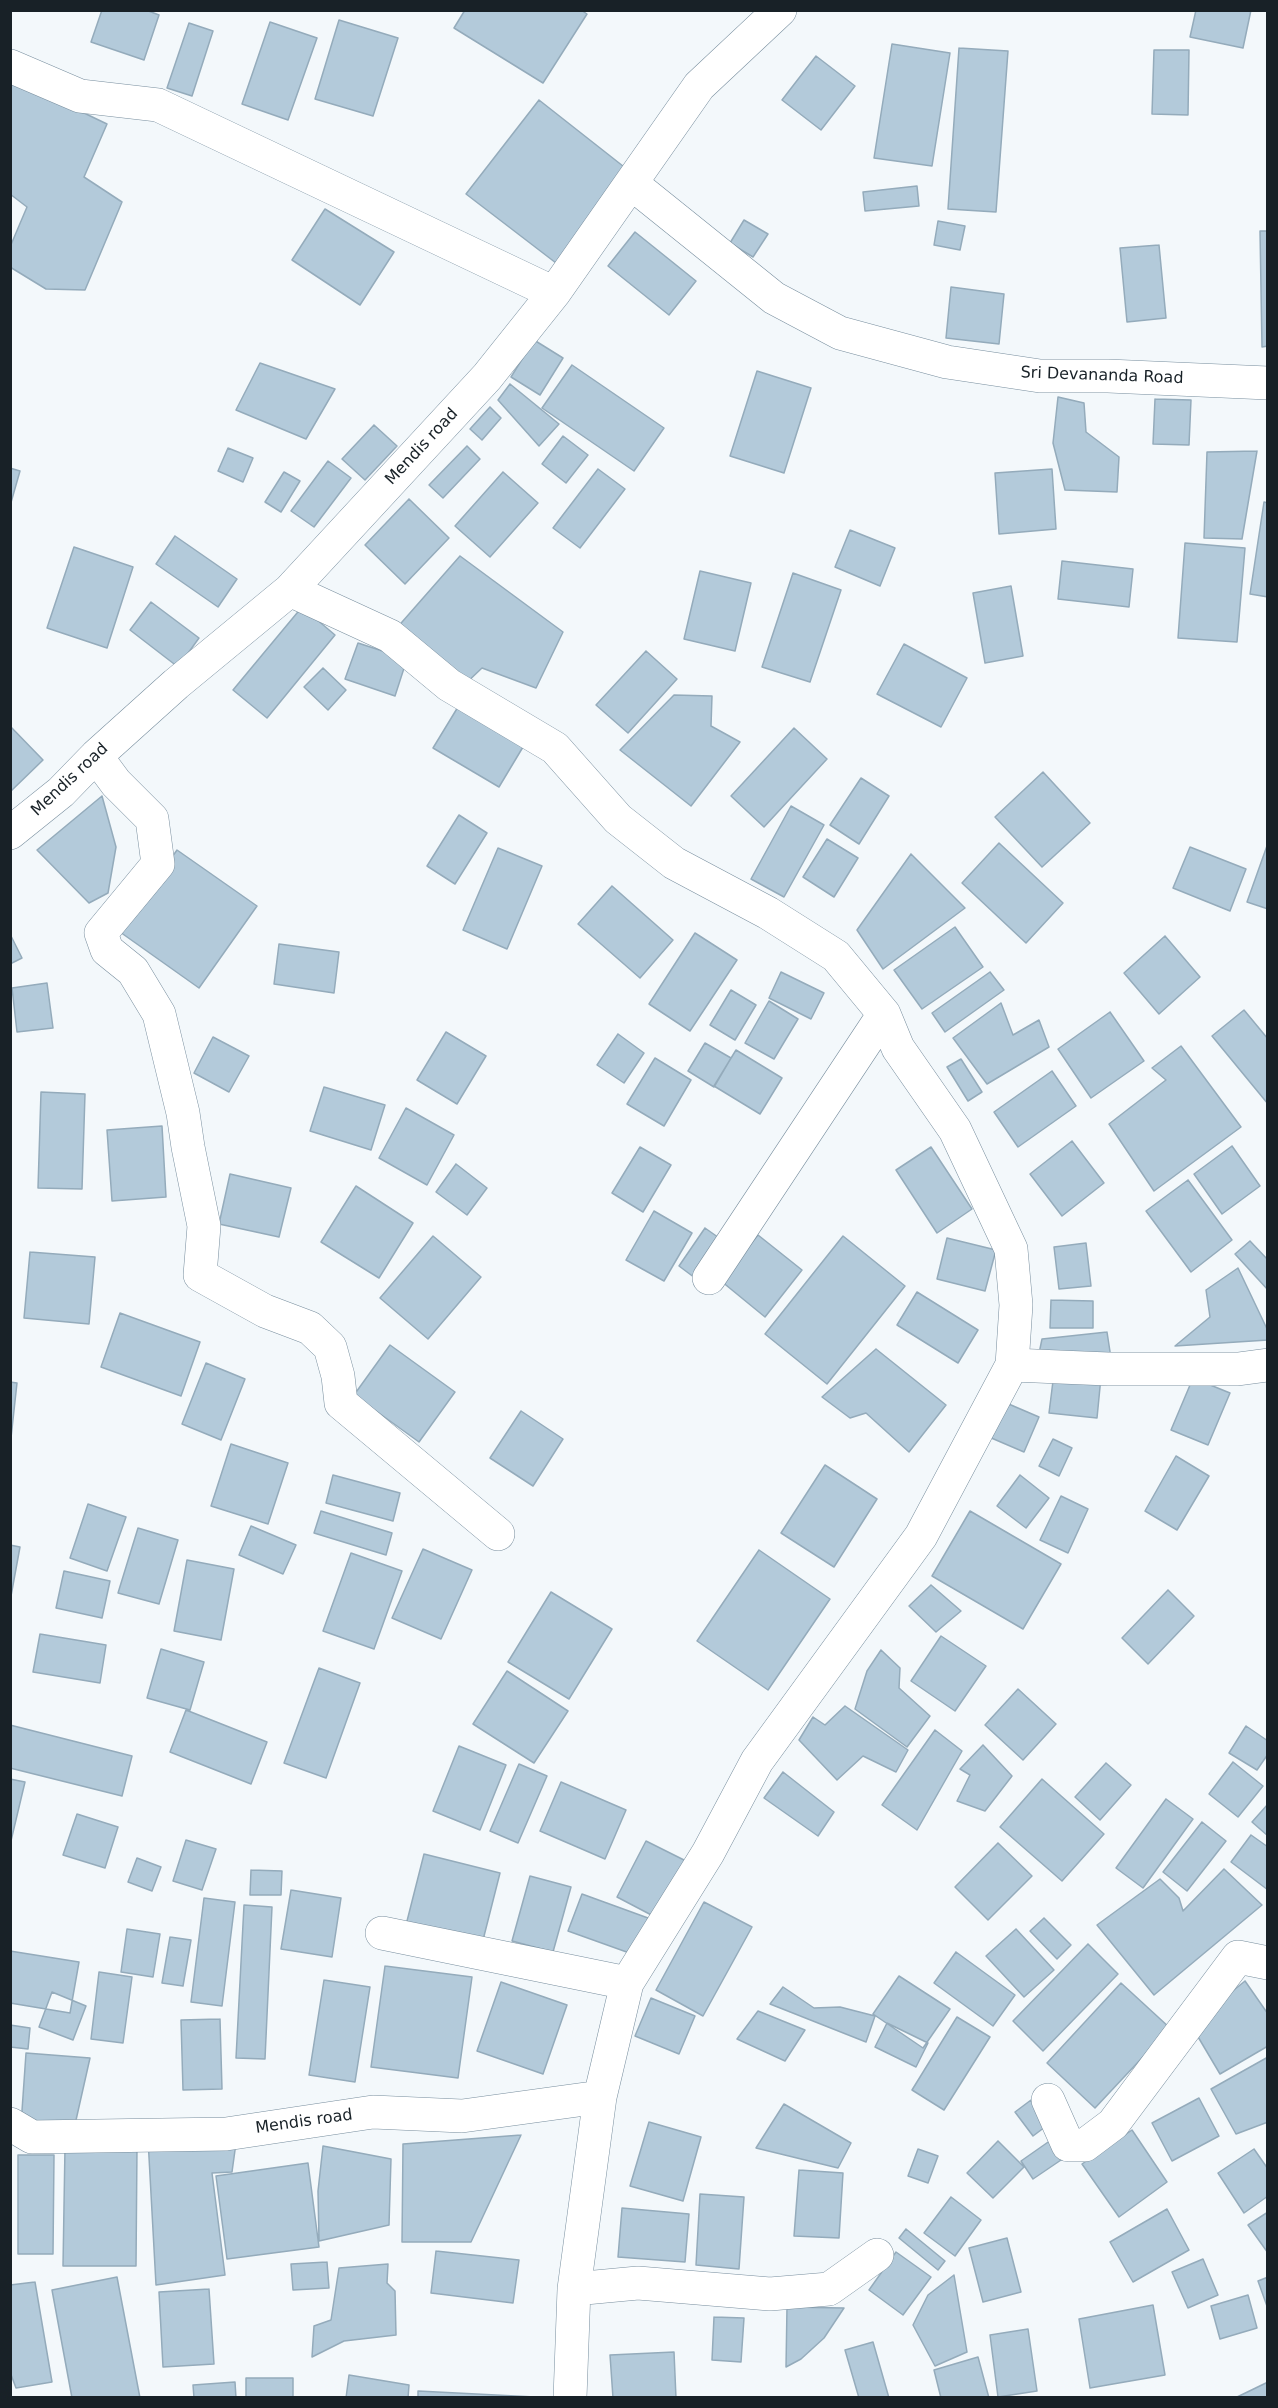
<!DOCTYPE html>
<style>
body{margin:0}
#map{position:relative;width:1278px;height:2408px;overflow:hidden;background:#f3f8fb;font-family:"DejaVu Sans",sans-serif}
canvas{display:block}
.frame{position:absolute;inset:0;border:12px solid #182127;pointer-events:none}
</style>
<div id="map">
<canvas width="1278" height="2408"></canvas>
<div class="frame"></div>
</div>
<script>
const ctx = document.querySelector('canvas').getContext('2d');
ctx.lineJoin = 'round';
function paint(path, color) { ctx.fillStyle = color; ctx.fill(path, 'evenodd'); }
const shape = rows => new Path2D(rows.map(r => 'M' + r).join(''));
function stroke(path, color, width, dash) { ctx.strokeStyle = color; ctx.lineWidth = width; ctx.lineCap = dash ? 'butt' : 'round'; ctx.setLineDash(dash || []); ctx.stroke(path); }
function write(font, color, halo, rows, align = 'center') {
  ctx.font = font + ' "DejaVu Sans",sans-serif'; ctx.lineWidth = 6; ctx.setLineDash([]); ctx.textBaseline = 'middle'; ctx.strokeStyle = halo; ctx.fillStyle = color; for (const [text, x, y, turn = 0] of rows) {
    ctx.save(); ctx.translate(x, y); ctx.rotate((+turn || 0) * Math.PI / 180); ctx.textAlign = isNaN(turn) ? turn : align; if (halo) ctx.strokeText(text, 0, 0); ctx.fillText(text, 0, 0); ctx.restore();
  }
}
const building = shape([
 [102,10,146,10,159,15,144,60,91,42,102,10],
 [465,10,581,10,587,14,543,83,454,28,465,10],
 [1196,10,1251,10,1243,48,1190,37,1196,10],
 [339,20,398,38,373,116,315,99,339,20],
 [270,22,317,38,288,120,242,104,270,22],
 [189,23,213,31,192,96,167,88,189,23],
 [892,44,950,53,932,166,874,158,892,44],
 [959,48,1008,51,996,212,948,209,959,48],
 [1154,50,1189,50,1188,115,1152,114,1154,50],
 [816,56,855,86,821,130,782,100,816,56],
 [13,79,107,124,84,177,122,202,85,290,46,289,10,267,10,247,27,207,10,194,10,82,13,79],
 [539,100,628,170,556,263,466,194,539,100],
 [917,186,919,206,865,211,863,192,917,186],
 [325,209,394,252,360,305,292,260,325,209],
 [744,220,768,234,753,257,730,243,744,220],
 [938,221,965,226,960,250,934,245,938,221],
 [1260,231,1268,231,1268,346,1262,347,1260,231],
 [635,232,696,281,669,315,608,266,635,232],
 [1159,245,1166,318,1127,322,1120,248,1159,245],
 [951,287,1004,294,999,344,946,338,951,287],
 [534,340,563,358,540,395,511,377,534,340],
 [260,363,335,389,306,439,236,410,260,363],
 [572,365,664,428,634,471,542,408,572,365],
 [757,371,811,388,784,473,730,456,757,371],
 [510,384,559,424,539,446,498,400,510,384],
 [1058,397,1084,403,1086,432,1119,457,1117,492,1065,490,1053,443,1058,397],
 [1155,399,1191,400,1189,445,1153,444,1155,399],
 [490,407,501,418,482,440,470,429,490,407],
 [374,425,397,446,365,480,342,459,374,425],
 [563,436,588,455,566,483,542,464,563,436],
 [467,446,480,459,443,498,429,485,467,446],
 [228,448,253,458,243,482,218,471,228,448],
 [1257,451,1242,539,1204,538,1207,452,1257,451],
 [328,461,351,478,314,527,291,511,328,461],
 [10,468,20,471,10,506,10,468],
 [598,469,625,489,580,548,553,528,598,469],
 [1052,469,1056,529,999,534,995,473,1052,469],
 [284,472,300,481,281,512,265,502,284,472],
 [503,472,538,503,490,557,455,526,503,472],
 [409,499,449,538,405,584,365,545,409,499],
 [1264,502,1268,503,1268,597,1250,594,1264,502],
 [850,530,895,548,880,586,835,567,850,530],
 [175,536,237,579,218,607,156,564,175,536],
 [1185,543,1245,548,1237,642,1178,638,1185,543],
 [74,547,133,567,107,648,47,628,74,547],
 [460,556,563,632,536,688,482,668,462,687,395,630,460,556],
 [1062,561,1133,569,1129,607,1058,599,1062,561],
 [700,571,751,583,735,651,684,639,700,571],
 [793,573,841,590,810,682,762,667,793,573],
 [1011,586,1023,656,985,663,973,593,1011,586],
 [151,602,199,638,178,667,130,630,151,602],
 [302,607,335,635,267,718,233,690,302,607],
 [358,643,407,659,395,696,345,679,358,643],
 [904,644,967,678,941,727,877,694,904,644],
 [646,651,677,679,628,733,596,705,646,651],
 [323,668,346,690,328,710,304,687,323,668],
 [674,695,712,696,711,726,740,742,691,806,620,750,674,695],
 [461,702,526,742,499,787,433,748,461,702],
 [10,726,43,760,10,792,10,726],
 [794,728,827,759,764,827,731,796,794,728],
 [1043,772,1090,823,1042,867,995,817,1043,772],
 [861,778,889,796,859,844,830,825,861,778],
 [102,796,116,847,108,893,89,903,37,850,102,796],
 [791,806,824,825,784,897,751,879,791,806],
 [459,815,487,833,455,884,427,866,459,815],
 [827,839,858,858,834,897,803,877,827,839],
 [999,843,1063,903,1026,943,962,883,999,843],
 [1268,843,1268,909,1247,902,1268,843],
 [1190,847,1246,869,1230,911,1173,888,1190,847],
 [498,848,542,866,507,949,463,930,498,848],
 [177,850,257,906,199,988,120,932,177,850],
 [911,854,965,908,883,969,857,930,911,854],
 [612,886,673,940,640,978,578,924,612,886],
 [955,927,983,967,922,1009,894,970,955,927],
 [695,933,737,960,690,1031,649,1004,695,933],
 [10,934,22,958,10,964,10,934],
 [1165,936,1200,977,1159,1014,1124,973,1165,936],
 [279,944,339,952,334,993,274,984,279,944],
 [781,972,824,993,811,1019,769,998,781,972],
 [990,972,1004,990,945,1032,932,1013,990,972],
 [47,983,53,1028,17,1032,12,988,47,983],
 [731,990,756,1005,735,1040,710,1025,731,990],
 [769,1001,798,1019,774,1059,745,1043,769,1001],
 [1001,1003,1013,1035,1039,1020,1049,1047,987,1084,953,1038,1001,1003],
 [1244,1010,1268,1039,1268,1104,1212,1036,1244,1010],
 [1110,1012,1144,1061,1091,1098,1058,1049,1110,1012],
 [446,1032,486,1056,457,1104,417,1080,446,1032],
 [618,1034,644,1053,624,1083,597,1065,618,1034],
 [213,1037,249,1056,229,1092,194,1073,213,1037],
 [705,1043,731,1058,714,1087,688,1071,705,1043],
 [1181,1046,1241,1127,1154,1191,1109,1124,1166,1080,1152,1068,1181,1046],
 [736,1050,782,1078,760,1114,714,1086,736,1050],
 [655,1058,691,1080,664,1126,627,1104,655,1058],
 [961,1059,982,1092,968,1101,947,1067,961,1059],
 [1052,1071,1076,1106,1018,1147,994,1112,1052,1071],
 [324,1087,385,1105,371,1150,310,1131,324,1087],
 [41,1092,85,1094,82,1189,38,1188,41,1092],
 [406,1108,454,1135,427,1185,379,1158,406,1108],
 [162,1126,166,1197,112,1201,107,1130,162,1126],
 [1072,1141,1104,1183,1062,1216,1030,1174,1072,1141],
 [1232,1146,1260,1186,1222,1214,1194,1174,1232,1146],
 [640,1147,671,1165,643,1212,612,1193,640,1147],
 [931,1147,972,1209,937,1233,896,1170,931,1147],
 [456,1164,487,1188,467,1215,436,1192,456,1164],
 [230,1174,291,1188,279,1237,219,1224,230,1174],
 [1188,1180,1232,1240,1191,1272,1146,1211,1188,1180],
 [356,1186,413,1223,379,1278,321,1242,356,1186],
 [654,1211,692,1233,664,1281,626,1260,654,1211],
 [705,1228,722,1240,695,1278,679,1266,705,1228],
 [758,1235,802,1270,765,1317,721,1281,758,1235],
 [433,1236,481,1277,428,1339,380,1298,433,1236],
 [843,1236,905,1286,827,1384,765,1334,843,1236],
 [947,1238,996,1250,985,1291,937,1279,947,1238],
 [1250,1241,1268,1260,1268,1290,1235,1254,1250,1241],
 [1086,1243,1091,1286,1059,1289,1054,1247,1086,1243],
 [30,1252,95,1257,89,1324,24,1318,30,1252],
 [1238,1268,1268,1331,1268,1340,1175,1346,1210,1317,1206,1290,1238,1268],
 [917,1292,978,1330,958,1363,897,1325,917,1292],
 [1051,1300,1093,1301,1093,1328,1050,1328,1051,1300],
 [120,1313,200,1342,181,1396,101,1367,120,1313],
 [1107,1332,1111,1358,1037,1363,1042,1339,1107,1332],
 [390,1345,455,1392,419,1442,354,1395,390,1345],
 [876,1349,946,1405,909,1452,866,1413,850,1418,822,1397,876,1349],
 [206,1363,245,1379,221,1440,182,1424,206,1363],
 [1054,1373,1101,1377,1097,1418,1049,1413,1054,1373],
 [1193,1378,1230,1393,1208,1445,1171,1430,1193,1378],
 [10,1382,17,1383,10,1447,10,1382],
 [1004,1402,1039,1417,1024,1452,989,1437,1004,1402],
 [521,1411,563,1439,533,1486,490,1458,521,1411],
 [1053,1439,1072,1448,1059,1476,1039,1466,1053,1439],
 [231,1444,288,1463,268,1524,211,1506,231,1444],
 [1176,1456,1209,1476,1177,1530,1145,1511,1176,1456],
 [825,1465,877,1499,834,1567,781,1533,825,1465],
 [333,1475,400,1493,393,1521,326,1503,333,1475],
 [1020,1475,1049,1498,1026,1528,997,1506,1020,1475],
 [1061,1496,1088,1509,1068,1553,1040,1540,1061,1496],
 [88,1504,126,1517,107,1571,70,1558,88,1504],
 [321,1511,392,1533,386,1555,314,1533,321,1511],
 [970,1511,1061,1564,1023,1629,932,1576,970,1511],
 [251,1526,296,1545,283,1574,239,1555,251,1526],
 [138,1528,178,1540,159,1604,118,1593,138,1528],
 [10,1545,20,1547,11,1596,10,1596,10,1545],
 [423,1549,472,1570,441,1639,392,1618,423,1549],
 [759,1550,830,1599,768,1690,697,1641,759,1550],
 [351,1553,402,1571,374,1649,323,1631,351,1553],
 [187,1560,234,1569,221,1640,174,1631,187,1560],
 [64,1571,110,1581,102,1618,56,1608,64,1571],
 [931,1585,961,1611,936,1632,909,1606,931,1585],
 [1168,1590,1194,1616,1148,1664,1122,1638,1168,1590],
 [551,1592,612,1629,569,1699,508,1662,551,1592],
 [40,1634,106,1645,100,1683,33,1672,40,1634],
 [941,1636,986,1666,955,1711,911,1681,941,1636],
 [161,1649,204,1662,190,1710,147,1698,161,1649],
 [881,1650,900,1668,899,1688,930,1716,907,1747,855,1709,867,1671,881,1650],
 [319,1668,360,1683,326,1778,284,1763,319,1668],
 [507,1671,568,1711,534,1763,473,1724,507,1671],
 [1018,1689,1056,1724,1023,1760,985,1725,1018,1689],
 [845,1706,908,1750,896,1772,863,1756,837,1780,799,1740,813,1717,825,1725,845,1706],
 [186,1710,267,1742,251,1784,170,1752,186,1710],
 [10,1725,132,1756,122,1796,10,1768,10,1725],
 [1246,1726,1268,1741,1268,1754,1257,1770,1229,1753,1246,1726],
 [935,1730,962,1751,917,1830,882,1805,935,1730],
 [983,1745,1012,1776,985,1811,957,1801,970,1775,960,1769,983,1745],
 [459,1746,506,1765,480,1830,433,1811,459,1746],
 [1233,1762,1263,1786,1238,1817,1209,1794,1233,1762],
 [1106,1763,1131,1785,1100,1820,1075,1797,1106,1763],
 [519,1764,547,1776,518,1843,490,1831,519,1764],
 [783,1772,834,1812,818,1836,764,1798,783,1772],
 [10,1779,25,1782,10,1845,10,1779],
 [1042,1779,1104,1834,1062,1881,1000,1827,1042,1779],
 [561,1782,626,1810,605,1859,540,1831,561,1782],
 [1166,1799,1193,1819,1143,1888,1116,1868,1166,1799],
 [1268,1804,1268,1836,1252,1822,1268,1804],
 [77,1814,118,1827,105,1868,63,1855,77,1814],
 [1202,1822,1226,1841,1187,1891,1163,1872,1202,1822],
 [1251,1835,1268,1847,1268,1890,1231,1862,1251,1835],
 [186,1840,216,1849,202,1890,173,1881,186,1840],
 [646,1841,688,1862,659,1919,617,1897,646,1841],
 [998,1843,1032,1876,988,1920,955,1887,998,1843],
 [424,1854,500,1873,482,1944,406,1925,424,1854],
 [137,1858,161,1867,152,1891,128,1882,137,1858],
 [1224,1869,1262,1905,1154,1995,1097,1925,1160,1879,1179,1898,1183,1911,1224,1869],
 [251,1870,282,1871,281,1895,250,1895,251,1870],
 [530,1876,571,1887,553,1952,512,1941,530,1876],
 [291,1890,341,1898,332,1957,281,1949,291,1890],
 [582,1894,648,1918,635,1955,568,1931,582,1894],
 [204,1898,235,1902,222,2006,191,2002,204,1898],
 [704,1902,752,1927,703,2016,656,1990,704,1902],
 [244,1905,272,1907,265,2059,236,2058,244,1905],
 [1044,1918,1071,1945,1057,1959,1030,1931,1044,1918],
 [127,1929,160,1934,153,1977,121,1972,127,1929],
 [1016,1929,1054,1970,1024,1997,986,1956,1016,1929],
 [170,1937,191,1940,183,1986,162,1983,170,1937],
 [1088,1944,1118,1974,1043,2051,1013,2021,1088,1944],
 [10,1951,79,1962,70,2013,10,2003,10,1951],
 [956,1952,1015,1995,993,2026,934,1983,956,1952],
 [385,1966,472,1977,458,2078,371,2067,385,1966],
 [99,1972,132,1977,123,2043,91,2039,99,1972],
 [899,1976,950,2009,923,2048,873,2014,899,1976],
 [324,1980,370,1987,355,2082,309,2075,324,1980],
 [1245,1981,1268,2014,1268,2046,1220,2074,1191,2025,1245,1981],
 [501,1982,567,2005,543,2074,477,2051,501,1982],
 [1121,1983,1170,2028,1095,2108,1047,2063,1121,1983],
 [783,1987,814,2008,840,2007,875,2016,866,2042,770,2004,783,1987],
 [52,1992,86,2006,73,2040,39,2027,52,1992],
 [651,1998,695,2016,679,2054,635,2036,651,1998],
 [758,2011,805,2030,785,2061,737,2039,758,2011],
 [957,2017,990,2037,944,2110,912,2090,957,2017],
 [220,2019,222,2089,183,2090,181,2020,220,2019],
 [887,2023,928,2043,916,2067,875,2047,887,2023],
 [10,2025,30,2028,28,2049,10,2047,10,2025],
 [26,2053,90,2058,74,2129,21,2125,26,2053],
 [1268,2057,1268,2122,1236,2134,1211,2089,1268,2057],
 [1199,2098,1219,2136,1172,2161,1152,2123,1199,2098],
 [1031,2100,1049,2124,1033,2136,1015,2112,1031,2100],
 [784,2104,851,2143,838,2168,756,2148,784,2104],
 [649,2122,701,2137,683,2201,630,2186,649,2122],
 [1132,2130,1167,2182,1119,2217,1082,2164,1132,2130],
 [521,2135,471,2242,402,2242,403,2144,521,2135],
 [148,2139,236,2143,232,2172,212,2173,225,2275,156,2285,148,2139],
 [1051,2140,1064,2158,1033,2179,1021,2161,1051,2140],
 [998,2141,1024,2167,993,2198,967,2173,998,2141],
 [323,2146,391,2159,389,2225,319,2241,318,2191,323,2146],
 [65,2147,137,2147,136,2266,63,2266,65,2147],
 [918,2149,938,2156,928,2183,908,2176,918,2149],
 [1254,2149,1268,2169,1268,2196,1244,2213,1218,2173,1254,2149],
 [18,2155,54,2155,53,2254,18,2254,18,2155],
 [308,2163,319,2247,227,2259,216,2176,308,2163],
 [799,2170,843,2173,839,2238,794,2236,799,2170],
 [700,2194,744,2197,739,2269,696,2265,700,2194],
 [951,2197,981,2220,955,2256,924,2233,951,2197],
 [622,2208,689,2214,685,2262,618,2257,622,2208],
 [1167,2209,1189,2250,1133,2282,1110,2242,1167,2209],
 [1268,2212,1268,2253,1248,2225,1268,2212],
 [906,2229,945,2261,938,2270,899,2238,906,2229],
 [1007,2238,1021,2292,983,2302,969,2248,1007,2238],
 [436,2251,519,2260,513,2303,431,2293,436,2251],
 [896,2252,931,2277,903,2315,869,2290,896,2252],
 [1203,2259,1218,2295,1188,2308,1172,2272,1203,2259],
 [327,2262,329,2288,293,2290,291,2264,327,2262],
 [388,2264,387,2283,395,2291,396,2335,344,2341,312,2357,314,2326,331,2320,339,2268,388,2264],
 [954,2275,967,2352,935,2366,913,2325,928,2295,954,2275],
 [117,2277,140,2398,72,2398,52,2290,117,2277],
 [1268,2277,1268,2309,1258,2281,1268,2277],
 [35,2282,52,2382,16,2388,10,2372,10,2285,35,2282],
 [209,2289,214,2364,163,2367,159,2292,209,2289],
 [1248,2295,1257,2328,1220,2339,1211,2306,1248,2295],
 [1153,2305,1165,2375,1090,2388,1079,2319,1153,2305],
 [787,2307,844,2308,824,2338,801,2359,786,2367,787,2307],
 [714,2317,744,2318,741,2362,712,2360,714,2317],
 [1028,2329,1037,2391,998,2397,990,2335,1028,2329],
 [873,2342,889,2398,859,2398,845,2350,873,2342],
 [674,2352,676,2398,613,2398,610,2355,674,2352],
 [978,2357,989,2398,941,2398,934,2370,978,2357],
 [349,2375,409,2385,408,2398,346,2398,349,2375],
 [246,2378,293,2378,293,2398,246,2398,246,2378],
 [235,2382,236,2398,194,2398,193,2385,235,2382],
 [1268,2382,1268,2398,1235,2398,1268,2382],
 [418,2391,535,2397,418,2398,418,2391]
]);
const minor = shape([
 [10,66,80,96,158,105,554,293],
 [631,183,774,298,840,333,947,362,1040,376,1108,376,1268,383],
 [290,590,390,636,449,685,555,748,618,819,674,863,768,913,836,956,884,1014,898,1048,955,1130,1011,1249,1016,1305,1012,1365,921,1536,757,1761,708,1853,627,1983,600,2097,574,2289,570,2398],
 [96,756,116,783,152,819,158,864,101,933,107,950,133,971,159,1014,183,1113,188,1147,204,1226,200,1275,265,1311,310,1328,330,1347,338,1376,341,1403,498,1534],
 [10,833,61,792,96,756,176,684,290,590,487,377,554,293,699,86,780,10],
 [709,1278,884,1014],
 [1012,1365,1108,1369,1238,1369,1268,1365],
 [382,1933,627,1983],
 [1048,2100,1068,2145,1085,2145,1113,2124,1238,1957,1268,1963],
 [10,2124,32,2137,226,2134,373,2112,462,2116,600,2097],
 [574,2289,638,2283,770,2294,829,2289,877,2255]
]);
const streetNames = [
 ["Sri Devananda Road",1102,376,2],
 ["Mendis road",422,447,-47],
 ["Mendis road",70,780,-43],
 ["Mendis road",304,2122,-8]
];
paint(building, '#b3cada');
stroke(building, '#94abbb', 1.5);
stroke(minor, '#788e9e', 34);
stroke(minor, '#fff', 33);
write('16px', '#182127', '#fff', streetNames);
</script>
